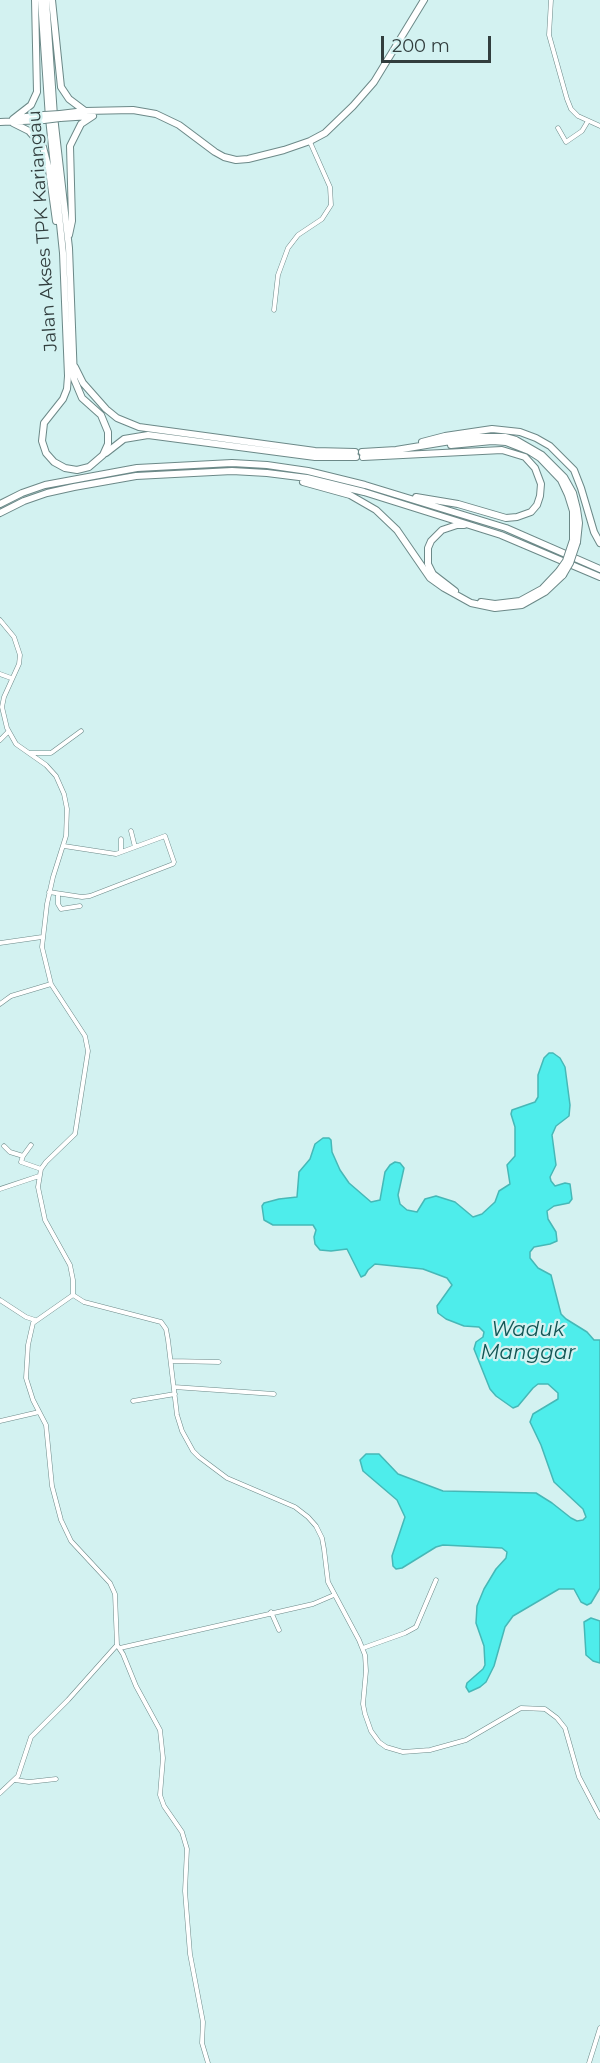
<!DOCTYPE html>
<style>
body{margin:0}
#map{position:relative;width:600px;height:2063px;overflow:hidden;background:#d3f2f1;font-family:Montserrat,sans-serif}
canvas{display:block}
.scale{position:absolute;left:381px;top:36px;width:110px;height:27px;box-sizing:border-box;border:3px solid #323e3e;border-top:0;padding-left:8px;font-size:18px;line-height:21px;white-space:nowrap;color:#323e3e;-webkit-text-stroke:4px #d3f2f1;paint-order:stroke}
</style>
<div id="map">
<canvas width="600" height="2063"></canvas>
<div class="scale">200 m</div>
</div>
<script>
const ctx = document.querySelector('canvas').getContext('2d');
ctx.lineJoin = 'round';
function paint(path, color) { ctx.fillStyle = color; ctx.fill(path, 'evenodd'); }
const shape = rows => new Path2D(rows.map(r => 'M' + r).join(''));
function stroke(path, color, width, dash) { ctx.strokeStyle = color; ctx.lineWidth = width; ctx.lineCap = dash ? 'butt' : 'round'; ctx.setLineDash(dash || []); ctx.stroke(path); }
function write(font, color, halo, rows, align = 'center') {
  ctx.font = font + ' Montserrat,sans-serif'; ctx.lineWidth = 4.5; ctx.setLineDash([]); ctx.textBaseline = 'middle'; ctx.strokeStyle = halo; ctx.fillStyle = color; for (const [text, x, y, turn = 0] of rows) {
    ctx.save(); ctx.translate(x, y); ctx.rotate((+turn || 0) * Math.PI / 180); ctx.textAlign = isNaN(turn) ? turn : align; if (halo) ctx.strokeText(text, 0, 0); ctx.fillText(text, 0, 0); ctx.restore();
  }
}
const water = shape([
 [549,1053,553,1053,560,1058,565,1067,570,1105,569,1116,556,1126,552,1135,556,1165,550,1177,551,1181,555,1186,565,1183,570,1184,572,1199,569,1203,554,1206,547,1211,548,1219,556,1232,557,1241,550,1244,534,1247,530,1252,530,1258,538,1268,551,1275,561,1314,566,1319,587,1332,594,1340,600,1340,600,1588,591,1603,587,1605,581,1602,574,1589,559,1589,513,1616,505,1627,494,1666,486,1682,480,1687,469,1692,466,1687,467,1683,483,1669,485,1665,484,1646,476,1623,477,1606,484,1589,496,1569,506,1558,507,1552,502,1548,443,1545,436,1547,402,1568,396,1569,393,1566,392,1556,405,1517,397,1500,363,1471,360,1460,366,1454,379,1454,398,1474,443,1491,536,1493,552,1503,571,1518,577,1521,583,1520,586,1517,583,1509,554,1482,541,1445,530,1422,533,1414,558,1399,558,1393,548,1384,538,1384,533,1388,518,1406,513,1408,496,1396,490,1389,474,1349,476,1342,483,1337,484,1332,479,1327,464,1326,446,1319,438,1313,437,1306,452,1285,447,1278,423,1269,375,1264,368,1270,365,1275,361,1277,347,1249,331,1251,320,1250,315,1244,314,1237,316,1230,313,1225,273,1225,264,1220,262,1206,264,1203,279,1199,297,1197,299,1172,310,1159,315,1144,323,1138,329,1138,331,1140,332,1152,340,1170,349,1183,371,1202,380,1200,385,1172,390,1165,395,1162,400,1163,404,1168,398,1195,400,1204,407,1210,417,1212,425,1199,436,1196,455,1202,473,1217,482,1214,495,1202,499,1191,510,1184,507,1165,515,1156,515,1127,511,1114,512,1110,535,1102,538,1097,538,1075,544,1058,549,1053],
 [591,1618,600,1621,600,1663,593,1661,586,1655,584,1622,591,1618]
]);
const minor = shape([
 [551,0,549,35,567,99,571,109,578,116,600,126],
 [558,128,566,142,582,131,588,121],
 [274,310,278,275,288,248,298,235,322,219,331,205,330,187,310,142],
 [0,620,14,637,20,655,19,664,4,697,2,707,7,728,16,744,46,765,56,776,64,794,67,809,66,836,53,877,47,904,42,947,51,984,85,1036,88,1051,75,1134,46,1162,41,1169,38,1187,45,1220,70,1265,73,1280,73,1295],
 [0,674,11,678],
 [0,740,8,732],
 [30,753,51,753,81,731],
 [131,831,135,847],
 [121,852,121,839],
 [49,892,82,897,90,896,173,864,174,862,165,836,116,854,64,846],
 [58,894,58,904,61,909,80,906],
 [0,943,42,937],
 [0,1004,11,996,51,984],
 [31,1145,23,1156,21,1162,41,1169],
 [4,1146,10,1152,23,1156],
 [0,1189,39,1176],
 [73,1295,84,1302,161,1322,166,1329,168,1340,177,1415,182,1431,193,1451,199,1457,227,1478,295,1507,308,1517,316,1526,322,1538,324,1549,328,1582,359,1640,365,1655,366,1671,363,1704,365,1714,371,1731,379,1742,386,1747,403,1752,430,1750,466,1740,521,1708,545,1709,557,1718,565,1728,579,1777,600,1817],
 [73,1295,33,1323,28,1345,26,1378,33,1400,46,1425,52,1486,61,1520,71,1541,110,1583,115,1594,117,1645,123,1654,136,1686,160,1730,163,1758,160,1795,164,1806,182,1832,187,1849,185,1891,190,1954,203,2022,202,2043,208,2063],
 [0,1300,26,1317,35,1320],
 [171,1361,219,1362],
 [174,1387,274,1394],
 [133,1401,175,1394],
 [0,1421,39,1412],
 [271,1612,279,1630],
 [120,1648,313,1604,334,1595],
 [363,1648,405,1633,416,1627,436,1580],
 [15,1780,29,1782,56,1779],
 [0,1793,18,1776,31,1737,68,1700,117,1645],
 [589,2063,600,2028]
]);
const highway = shape([
 [41,0,49,118,63,253,68,376,67,389,63,399,44,423,42,441,46,453,54,462,65,468,77,470,89,467,103,455,108,444,108,432,101,415,82,398,74,379,69,248,54,116,46,0],
 [52,0,61,87,69,99,85,111],
 [60,114,85,111,133,110,156,114,179,125,215,152,224,157,236,160,248,159,284,150,310,141,325,133,353,106,374,82,424,0],
 [17,118,44,115],
 [60,118,91,116],
 [13,119,31,105,37,92,35,0],
 [0,122,44,120],
 [13,123,29,131,43,147,49,170,56,221],
 [69,235,72,221,70,146,81,124,93,116],
 [75,367,83,383,106,409,117,418,139,427,315,451,355,452],
 [422,442,445,436,492,429,520,432,536,438,550,446,574,470,581,488,594,532,600,543],
 [451,445,492,441,506,442,529,451,540,458,561,480,568,495,573,511,573,540],
 [362,452,396,450,475,437,505,437,516,440,542,455,564,477,573,493,577,509,579,523,577,542],
 [106,453,124,439,148,435,315,457,356,457],
 [363,457,502,450,525,457,535,468,541,484,540,496,537,505,531,512,517,517,506,518,458,504,416,497],
 [303,482,350,495,376,510,397,530,430,578,444,588,471,603,495,608,522,605,545,592,563,575],
 [0,504,22,493,45,485,137,468,232,463,267,465,308,471,365,485,506,528,600,569],
 [0,513,24,501,47,493,74,487,136,476,232,471,267,473,307,478,364,492,501,535,600,577],
 [455,591,433,574,428,564,428,548,431,541,442,530,457,525,464,525],
 [481,602,495,604,520,601,542,589,559,571]
]);
const highwayBridge = shape([
 [44,115,60,114],
 [44,120,60,118],
 [559,571,566,561,573,540],
 [563,575,570,563,577,542]
]);
const streetNames = [
 ["Jalan Akses TPK Kariangau",43,231,-94]
];
const waterNames = [
 ["Waduk",528,1330],
 ["Manggar",528,1353]
];
paint(water, '#4eedeb');
stroke(water, '#46b8b7', 1.5);
stroke(minor, '#6c8988', 5);
stroke(highway, '#6c8988', 8);
stroke(minor, '#fff', 4);
stroke(highway, '#fff', 6);
stroke(highwayBridge, '#6c8988', 8, []);
stroke(highwayBridge, '#fff', 6);
write('18px', '#323e3e', '#d3f2f1', streetNames);
write('italic 20px', '#125554', '#d3f2f1', waterNames);
</script>
